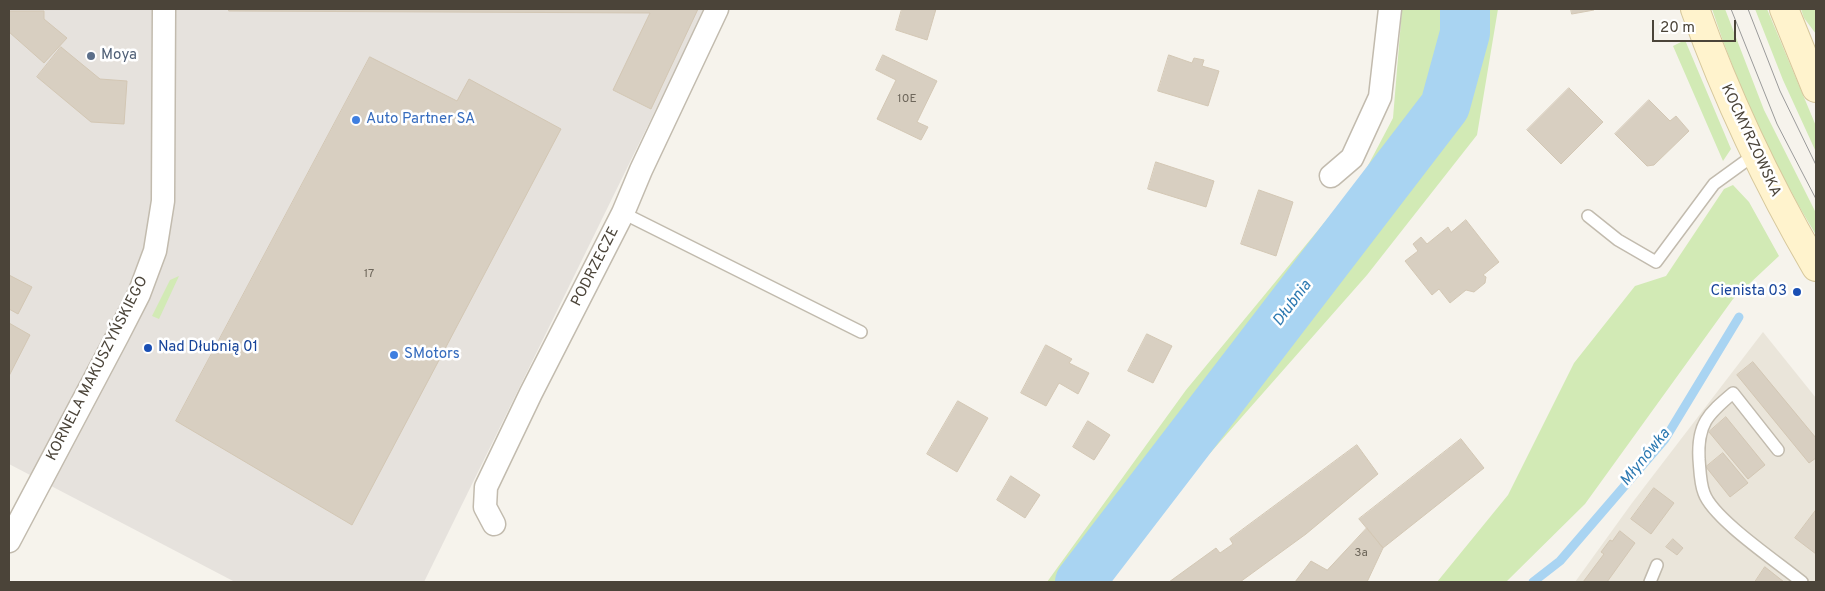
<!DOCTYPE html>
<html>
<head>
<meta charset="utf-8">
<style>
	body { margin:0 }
	#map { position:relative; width:1825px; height:591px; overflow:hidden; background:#f6f3ec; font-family:Overpass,sans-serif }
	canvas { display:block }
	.frame { position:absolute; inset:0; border:10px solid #4b4439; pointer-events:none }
	.scale { position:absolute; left:1652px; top:20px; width:84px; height:22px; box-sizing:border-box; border:2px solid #4b4439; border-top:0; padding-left:6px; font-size:15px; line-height:18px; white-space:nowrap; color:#4b4439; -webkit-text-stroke:4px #fff; paint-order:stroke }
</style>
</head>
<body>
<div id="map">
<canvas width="1825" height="591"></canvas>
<div class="frame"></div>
<div class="scale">20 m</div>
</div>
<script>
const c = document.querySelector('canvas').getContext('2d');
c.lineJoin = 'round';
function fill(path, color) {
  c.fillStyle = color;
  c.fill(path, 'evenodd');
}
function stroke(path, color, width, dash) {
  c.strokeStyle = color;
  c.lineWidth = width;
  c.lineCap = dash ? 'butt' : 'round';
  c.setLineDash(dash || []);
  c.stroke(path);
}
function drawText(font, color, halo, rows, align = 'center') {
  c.font = font + ' Overpass,sans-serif';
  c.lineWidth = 5;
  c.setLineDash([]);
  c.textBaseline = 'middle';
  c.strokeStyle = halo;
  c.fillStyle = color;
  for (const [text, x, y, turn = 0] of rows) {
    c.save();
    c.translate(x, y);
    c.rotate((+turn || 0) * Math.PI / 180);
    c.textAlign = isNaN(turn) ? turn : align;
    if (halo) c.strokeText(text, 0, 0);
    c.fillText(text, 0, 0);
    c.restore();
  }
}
fill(new Path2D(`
	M1763,332L1816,398V582H1575L1632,503Z`), '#eae5da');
fill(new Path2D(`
	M9,9H705L424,582H235L9,464Z`), '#e6e2dd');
fill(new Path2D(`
	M1402,9H1498L1477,135L1367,275L1145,527L1109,582H1047L1186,390L1362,177L1393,118Z
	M1712,9H1725L1764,110L1816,213V235C1773,164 1738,88 1712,9Z
	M1755,9H1767L1816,126V152L1783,80Z
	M1801,9H1816V34L1804,18Z
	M1685,40L1731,149L1723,161L1673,46Z
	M1733,185L1749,202L1779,256L1733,299L1585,504L1506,582H1437L1508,495L1574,363L1635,286L1666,276L1724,189Z
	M179,276L159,319L152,316L170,280Z`), '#d2eab5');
stroke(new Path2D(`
	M1533,582L1560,561L1665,439L1739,317`), '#a9d4f2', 9);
stroke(new Path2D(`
	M1080,582L1445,106L1465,33V9`), '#a9d4f2', 50);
const building = new Path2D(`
	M229,9H698L651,109L613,90L650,13L229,11Z
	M902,9H936L927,40L896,30Z
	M1571,9H1594V10L1572,14Z
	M9,11H44V19L67,38L44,63L9,32Z
	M61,47L100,79L127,81L124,124L91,122L37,77Z
	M883,55L937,81L917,122L928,127L921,140L877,119L896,80L876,70Z
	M1169,55L1192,63L1194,58L1204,60L1202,66L1219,71L1208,106L1158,91Z
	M370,57L457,101L469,79L561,129L352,525L176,421Z
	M1569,88L1603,122L1561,164L1527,130Z
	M1649,100L1670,121L1676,116L1689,131L1654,165L1647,166L1615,134Z
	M1156,162L1214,181L1206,207L1148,189Z
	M1259,190L1293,202L1276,256L1241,244Z
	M1466,220L1499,262L1483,275L1486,277L1485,283L1474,292L1466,290L1450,303L1439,289L1432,295L1405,261L1418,251L1413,244L1421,237L1427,244L1448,227L1451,232Z
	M9,275L32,287L18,314L9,309Z
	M9,323L30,335L9,376Z
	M1147,334L1172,346L1153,383L1128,371Z
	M1046,345L1072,359L1069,363L1089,373L1078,394L1059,383L1046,406L1021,393Z
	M1753,362L1816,438V458L1809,463L1737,375Z
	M958,401L988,418L957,472L927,454Z
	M1726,417L1765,465L1748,479L1709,432Z
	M1088,421L1110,435L1094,460L1073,447Z
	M1461,439L1484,468L1383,548L1359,519Z
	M1357,445L1378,474L1306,534L1240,582H1169L1216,548L1220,553L1233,544L1230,539Z
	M1723,453L1748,483L1730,497L1706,467Z
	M1011,476L1040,495L1025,518L997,500Z
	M1654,488L1674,503L1651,534L1631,519Z
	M1816,510V554L1795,538Z
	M1367,528L1383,548L1367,582H1295L1311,561L1327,570Z
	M1620,531L1635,543L1607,582H1583L1604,554L1601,552L1610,540L1612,541Z
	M1673,539L1683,548L1677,555L1666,547Z
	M1765,567L1784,582H1755Z`);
fill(building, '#d8cfc1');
stroke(building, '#d3c7b4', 1);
const lane = new Path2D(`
	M623,213L861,332
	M1588,216L1618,240L1656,262L1714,184L1754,155
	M1778,450L1733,393C1708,414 1697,424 1699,459C1700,470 1700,483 1704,493C1713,519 1779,563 1802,582
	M1650,582L1657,565`);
const street = new Path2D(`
	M1331,176L1352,158L1380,97L1390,9
	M494,524L485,507L486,487L531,393L623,213L641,170L717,9
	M9,541L118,335L139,294L155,251L163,201L164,9`);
const secondary = new Path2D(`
	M1695,9C1728,101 1767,183 1816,267
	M1784,9L1816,88`);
stroke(lane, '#c2bbae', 14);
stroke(street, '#c2bbae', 25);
stroke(secondary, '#d6c79b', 30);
stroke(lane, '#fff', 11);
stroke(street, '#fff', 22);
stroke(secondary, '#fff3cd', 28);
stroke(new Path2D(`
	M1731,9L1777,124L1816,199
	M1748,9L1780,91L1816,165`), '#9a9a9a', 1);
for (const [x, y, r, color] of [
	[91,56,5,"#5c6f8a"],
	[356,120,5,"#3f7fe0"],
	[1797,292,5,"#1a4fb4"],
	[148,348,5,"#1a4fb4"],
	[394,355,5,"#3f7fe0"]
]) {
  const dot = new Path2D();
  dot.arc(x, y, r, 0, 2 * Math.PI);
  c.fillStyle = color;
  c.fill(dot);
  stroke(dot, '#fff', 2);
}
drawText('12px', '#6e675b', null, [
	["10E",907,100],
	["17",369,275],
	["3a",1361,554]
]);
drawText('15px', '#4e5e75', '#fff', [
	["Moya",101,56]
], 'left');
drawText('15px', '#366cbe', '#fff', [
	["Auto Partner SA",366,120],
	["SMotors",404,355]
], 'left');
drawText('15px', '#4b4439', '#fff', [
	["KOCMYRZOWSKA",1750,141,65],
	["PODRZECZE",596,267,-63],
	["KORNELA MAKUSZYŃSKIEGO",98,369,-63]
]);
drawText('15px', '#164399', '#fff', [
	["Cienista 03",1787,292],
	["Nad Dłubnią 01",158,348,"left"]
], 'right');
drawText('italic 16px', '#2e7ab2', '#fff', [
	["Dłubnia",1293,304,-53],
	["Młynówka",1646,458,-51]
]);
</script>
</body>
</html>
